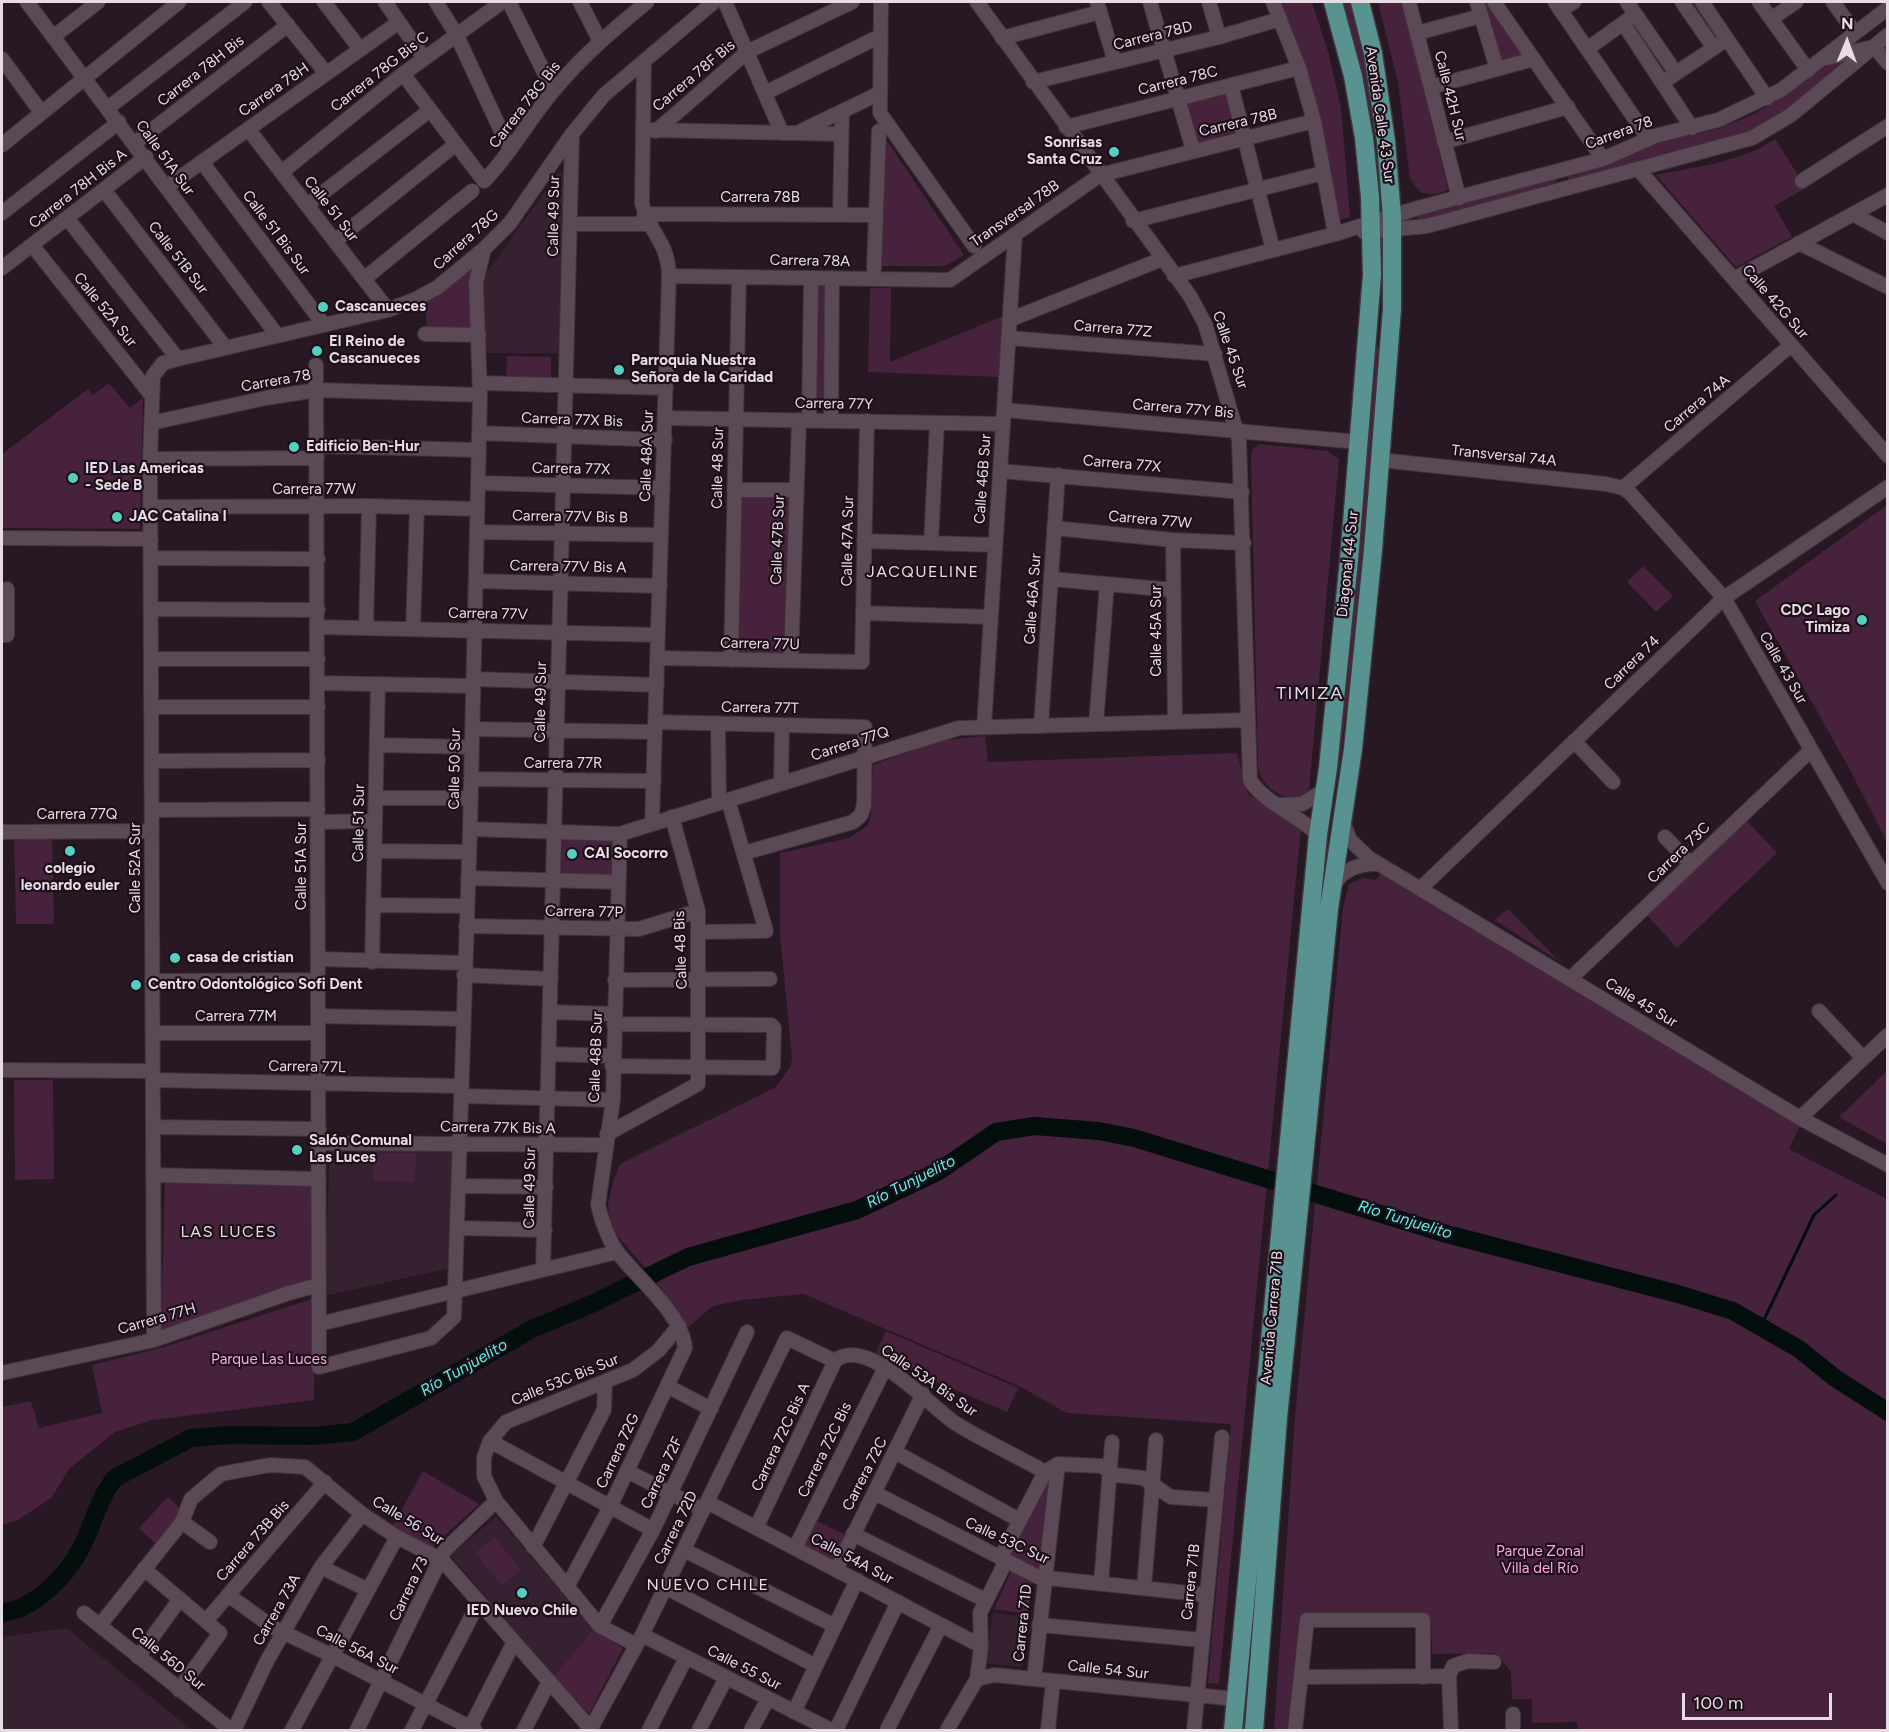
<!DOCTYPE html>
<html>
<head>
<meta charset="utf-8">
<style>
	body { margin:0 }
	#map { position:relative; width:1889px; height:1732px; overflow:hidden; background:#271823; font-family:Figtree,sans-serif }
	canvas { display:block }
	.frame { position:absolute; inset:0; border:3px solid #e7dce3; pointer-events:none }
	.north { position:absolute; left:1817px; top:12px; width:60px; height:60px; -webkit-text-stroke:4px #1d0f19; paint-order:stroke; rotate:1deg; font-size:16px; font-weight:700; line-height:24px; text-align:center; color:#e7dce3 }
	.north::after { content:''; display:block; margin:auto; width:21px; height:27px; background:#e7dce3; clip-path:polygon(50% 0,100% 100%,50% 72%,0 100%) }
	.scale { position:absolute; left:1682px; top:1693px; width:150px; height:27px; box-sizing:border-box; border:3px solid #e7dce3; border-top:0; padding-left:8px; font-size:18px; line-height:21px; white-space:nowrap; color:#e7dce3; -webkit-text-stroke:4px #1d0f19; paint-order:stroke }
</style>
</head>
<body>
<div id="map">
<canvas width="1889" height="1732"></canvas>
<div class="frame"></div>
<div class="north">N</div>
<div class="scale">100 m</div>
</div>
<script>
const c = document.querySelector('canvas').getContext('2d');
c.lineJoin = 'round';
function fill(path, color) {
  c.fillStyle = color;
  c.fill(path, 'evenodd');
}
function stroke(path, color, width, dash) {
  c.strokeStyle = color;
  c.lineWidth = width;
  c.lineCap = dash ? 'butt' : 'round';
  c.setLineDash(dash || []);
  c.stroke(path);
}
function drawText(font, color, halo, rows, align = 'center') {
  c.font = font + ' Figtree,sans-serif';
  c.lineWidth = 4.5;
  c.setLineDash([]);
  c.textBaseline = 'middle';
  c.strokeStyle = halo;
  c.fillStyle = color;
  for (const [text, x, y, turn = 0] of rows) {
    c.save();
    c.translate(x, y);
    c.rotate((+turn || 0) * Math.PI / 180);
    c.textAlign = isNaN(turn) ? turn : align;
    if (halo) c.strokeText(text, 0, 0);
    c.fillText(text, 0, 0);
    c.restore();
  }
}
fill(new Path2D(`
	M558,173H566L563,353H485L484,276Z
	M330,1149L454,1150L451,1268L324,1296Z
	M497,1516L593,1630L554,1676L450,1555Z
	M993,1613L1028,1617L1021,1667L986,1663Z
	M66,1628L192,1730H2V1637Z`), '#35212f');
fill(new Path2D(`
	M1280,2H1312L1329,55L1341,108L1350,217L1337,220L1320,114Z
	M1342,2H1350L1356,18L1378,129H1374Z
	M1378,2H1402L1448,190L1436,194L1421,193L1410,179L1398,82Z
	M1481,2H1489L1525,57L1498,65Z
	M1852,57L1764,127L1733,140L1569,182L1566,173L1621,159L1663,141L1717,129L1752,115L1785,96L1832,61Z
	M1229,91L1240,135L1197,146L1186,101Z
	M883,135L964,255L945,266H880Z
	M1775,139L1806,188L1774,206L1792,237L1736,267L1656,175C1694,167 1743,162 1775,139Z
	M1555,177L1557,184L1419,221L1417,214Z
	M474,264L473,328L427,329L425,301Z
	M814,283L829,284L828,409H813Z
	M870,288H891L890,362L1001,317V377L868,372Z
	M1375,346L1379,347C1375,488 1356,629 1339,770L1336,769Z
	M507,356L551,357V379H506Z
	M109,383L130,408L143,398L140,529L2,528V454L88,389L93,395Z
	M1259,444L1327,451L1339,459L1309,790L1299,799C1279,798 1261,786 1258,766L1251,457L1252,450Z
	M739,495L792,497L788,656L735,655Z
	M1887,505V842L1849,768L1755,601Z
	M1643,566L1673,596L1656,612L1627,582Z
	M985,736L988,762L1237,753L1248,794L1301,827L1219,1684L1208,1683L1231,1424L1067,1413L1021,1387L804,1294L742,1300L713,1306L688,1327L648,1271L610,1227L608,1204L614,1179L620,1164L776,1087L790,1067L792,1059L780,934V853L849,838L868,825L871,814L873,765L944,740Z
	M1747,821L1777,853L1677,948L1647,915Z
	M52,834L54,924H16L14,835Z
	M562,838L612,839L611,876L561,874Z
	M1382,871L1801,1124L1789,1149L1887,1199V1730H1578L1577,1722L1532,1723V1699H1512L1511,1671L1495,1653L1432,1654L1431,1620H1301L1288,1730H1274L1295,1417L1343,908L1349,884L1362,878L1376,880Z
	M1508,909L1559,961L1494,920Z
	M1887,1071V1144L1839,1117Z
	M14,1080H53L54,1179L15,1180Z
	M374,1153H416L415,1182L373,1181Z
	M165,1182L316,1185L313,1279L161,1331Z
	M315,1298L314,1400L152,1420L115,1432L70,1468L51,1498L18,1520L2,1525V1407L31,1401L39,1428L102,1413L92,1365L164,1347Z
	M886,1331L1018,1388L1007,1412L875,1355Z
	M423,1471L479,1504L431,1548L392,1527Z
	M1046,1479L1051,1480L1039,1572L1004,1554Z
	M168,1497L185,1513L156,1544L139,1528Z
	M817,1521L848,1536L834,1565L803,1550Z
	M494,1537L521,1570L502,1585L475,1553Z
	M1012,1570L1032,1581L1028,1614L994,1609Z
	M593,1630L623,1648L589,1714L554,1676Z`), '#47223d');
stroke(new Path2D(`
	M1761,1326L1814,1215L1836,1195`), '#030e0d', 3);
stroke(new Path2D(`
	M2,1613C34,1609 66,1577 81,1548C93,1525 98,1499 115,1478L191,1438L228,1435L314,1436L353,1432L532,1329L594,1303L688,1257L857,1210L939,1171L996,1132L1034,1126L1099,1131L1134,1138L1443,1233L1678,1294L1733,1311L1799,1349L1835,1378L1888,1412`), '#030e0d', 18);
const minor = new Path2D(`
	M27,2L277,335
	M269,2L326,73
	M324,2L360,49
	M385,2L424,58
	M436,2L456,34L510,150
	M509,2L553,90
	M580,2L600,41
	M725,2L782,133
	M881,2L880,113L974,246
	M977,2L1190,296L1205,324L1239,440L1250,780C1265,804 1298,814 1318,835
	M1097,2L1115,62
	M1150,2L1193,150
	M1209,2L1219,37
	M1273,2L1299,68L1314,121L1335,234
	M1409,2L1459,198
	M1477,2L1497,69
	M1494,2L1603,159
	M1555,2L1648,138
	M1627,2L1676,73
	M1682,2L1714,48
	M1702,2L1767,98
	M1759,2L1808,70
	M1833,2L1855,33
	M1560,10L1574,2
	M1771,19L1796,2
	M1623,23L1692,128
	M1417,33L1481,16
	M53,37L98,2
	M1002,38L1100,12
	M1874,47L1888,63
	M1587,49L1629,19
	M1827,58L1869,48
	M2,59L41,112
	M644,61L642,203C649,234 668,240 669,276L652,824
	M403,74L484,181C511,154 529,119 554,90C581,57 614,29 647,2
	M1669,78L1727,39
	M1033,82L1219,37L1280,19
	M1231,85L1273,250
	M1431,87L1534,59
	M765,93L880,36
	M108,108L245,2
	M1066,127L1299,68
	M248,129L388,310
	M651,130L841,134
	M656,131L747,52L852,2
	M801,131L880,93
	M1444,142L1568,107
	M135,143L288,25
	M2,145L179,2
	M202,162L324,325
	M1638,169L1888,456
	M282,172L403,74L502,2
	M1802,181L1888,126
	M168,186L399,22
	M104,190L225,347
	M307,205L430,110
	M2,213L119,122
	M644,214L876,215
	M1853,214L1888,233
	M840,215L842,111
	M67,218L178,359
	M1133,221L1323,173
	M570,224H649
	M1364,232L1427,226L1752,138L1791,115L1888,35
	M335,241L456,144
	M1799,243L1888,287
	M32,245L152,396
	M2,268L146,157
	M874,269L879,131
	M669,276L950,280L1100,175L1314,121
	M1174,276L1335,234L1418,208L1603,159L1655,136L1718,120L1781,90L1888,8
	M364,279L472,191
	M1734,279L1888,195
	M1009,320L1162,259
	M425,334L479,335
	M1008,338L1215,354
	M316,365L319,1367L431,1338L454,1317L470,829L480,395L476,282L484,249
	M480,383L666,388
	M1004,410L1359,442
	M665,418L1003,424
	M809,420L811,278
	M831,421L832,278
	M151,423L266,398L317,390L480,395
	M479,433L665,440
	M318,446L479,450
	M150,459L317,458
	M1380,460L1606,484L1623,488L1630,493L1724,598L1888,883
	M1000,471L1242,492
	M478,483L663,488
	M1623,488L1791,345
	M734,490H796
	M151,507L369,506L477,509
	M1054,528L1173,540L1244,543
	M477,532L661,535
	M2,538L151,539
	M1173,540L1175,722
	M864,541L995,545
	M931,543L937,423
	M151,558L318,559
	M1051,579L1173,590
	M476,581L660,586
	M151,609L318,610
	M863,613L990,617
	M318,627L658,635
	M366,628L369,506
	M413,629L417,508
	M2,635H7V589
	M658,658L862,662L867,421
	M151,659H318
	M731,660L739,277
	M791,661L799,420
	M474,679L657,685
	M318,683L473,686
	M151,707H318
	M655,722L865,727L864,805L861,815L853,822L744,853
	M718,723L719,803
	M1096,724L1107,584
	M1041,726L1058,475
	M984,727L1015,234
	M472,729L655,732
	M1574,741L1613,782
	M377,745L472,747
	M152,761L318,760
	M471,779L654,781
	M781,783L782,725
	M376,798H471
	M1280,805L1302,804L1326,789
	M152,810L318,809
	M318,822L375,821
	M1343,822L1350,840L1369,858L1800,1118L1888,1165
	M470,829L620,834L959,728L1247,720
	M2,832L152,831
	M1665,837L1691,864
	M374,851L469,852
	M468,878L618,882
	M1333,888C1340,869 1361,863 1379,864
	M1421,888L1724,598L1888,487
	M373,905L467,906
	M466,926L639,929L698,911
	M700,932L766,931L728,800
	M318,959L465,963
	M372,962L378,684
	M464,975L551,979
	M1570,979L1811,750
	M615,980L770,979
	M152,981L318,980
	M1819,1011L1863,1058
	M550,1012L614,1014
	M318,1016L462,1019
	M153,1033H318
	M549,1054L613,1056
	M612,1066L772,1068L773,1066L774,1028L771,1025L614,1024
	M2,1070L153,1071
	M153,1080L461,1086
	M461,1096L613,1100
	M1800,1118L1888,1035
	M153,1127L319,1129
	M607,1134L698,1084V911L672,817
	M319,1143L606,1145
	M153,1175L319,1179
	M459,1186L546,1187
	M457,1228L545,1230
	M543,1270L572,135
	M319,1324L617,1252
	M154,1340L150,459L153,376L163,363L178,359L388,310L416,299L438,287L484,249L510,223L572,134L604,95L714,2
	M2,1373L154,1340L289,1293L319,1285
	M667,1386L711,1409
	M490,1441L653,1530
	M895,1452L1019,1520
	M627,1471L703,1510
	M875,1493L1038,1577L1207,1595
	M707,1502L981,1646
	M182,1522L210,1542
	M756,1528L835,1361
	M853,1534L985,1600
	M533,1547L604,1410L605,1382
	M795,1548L885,1368
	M684,1550L835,1626
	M321,1567L368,1590
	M144,1569L220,1633L179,1690
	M836,1570L923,1394
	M1101,1584L1112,1442
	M567,1587L610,1507L685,1348C683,1315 638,1279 618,1253C608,1240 602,1221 598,1205L613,1100L620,834
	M665,1587L816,1666
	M1144,1588L1156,1440
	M228,1595L274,1628L333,1656L475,1730
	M84,1613L231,1730
	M206,1621L325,1482
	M100,1625L182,1522L191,1499L221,1474L270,1465L305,1467L362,1514L397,1537L442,1560L591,1729
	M1039,1625L1202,1640
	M600,1626L653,1530L747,1332
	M642,1635L831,1730
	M636,1645L600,1626L496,1501L484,1476V1457L490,1441L506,1422L633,1370L658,1351L679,1326
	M138,1657L180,1599
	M1301,1677L1449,1676
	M977,1679L994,1675L1236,1699
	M1034,1679L1058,1464
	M794,1712L857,1580
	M1513,1714V1730
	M234,1730L267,1661L321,1567L362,1514
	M292,1730L397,1537
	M357,1730L445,1550L496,1501
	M412,1730L479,1602
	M469,1730L514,1642
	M524,1730L549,1682
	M590,1730L642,1635L787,1338L835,1361C866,1334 931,1407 955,1423C984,1441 1015,1455 1045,1472L1058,1464L1101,1466L1116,1475L1143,1478L1171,1497L1216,1500
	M649,1730L686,1658
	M699,1730L726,1678
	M751,1730L768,1699
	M836,1730L898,1602
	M887,1730L941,1625
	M947,1730L977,1679L981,1646L980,1613L1003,1567V1553L1045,1472
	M1048,1730L1053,1681
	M1194,1730L1222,1437
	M1295,1730L1307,1620H1423V1677
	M1451,1730L1449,1676L1453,1666L1468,1661L1494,1662`);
const major = new Path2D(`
	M1233,1730L1318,835L1328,768L1349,560L1372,275L1370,197L1364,138L1353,76L1333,2
	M1254,1730L1278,1418L1329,909L1353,749L1373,550L1392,309V217L1386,141L1373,53L1360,2`);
stroke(minor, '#3f343b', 16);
stroke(major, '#3f343b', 21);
stroke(minor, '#5b4955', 14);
stroke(major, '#589391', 18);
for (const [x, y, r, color] of [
	[1114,152,6,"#56cec2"],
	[323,307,6,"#56cec2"],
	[317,351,6,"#56cec2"],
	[619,370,6,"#56cec2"],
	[294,447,6,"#56cec2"],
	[73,478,6,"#56cec2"],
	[117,517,6,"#56cec2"],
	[1862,620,6,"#56cec2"],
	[70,851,6,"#56cec2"],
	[572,854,6,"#56cec2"],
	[175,958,6,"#56cec2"],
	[136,985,6,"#56cec2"],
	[297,1150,6,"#56cec2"],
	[522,1593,6,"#56cec2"]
]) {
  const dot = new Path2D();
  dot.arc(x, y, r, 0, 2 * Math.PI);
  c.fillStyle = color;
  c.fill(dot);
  stroke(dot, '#1d0f19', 2);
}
drawText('15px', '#e7dce3', '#1d0f19', [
	["Carrera 78D",1153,36,-14],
	["Carrera 78H Bis",201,71,-38],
	["Carrera 78G Bis C",380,72,-38],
	["Carrera 78F Bis",694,76,-40],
	["Carrera 78C",1178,81,-14],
	["Carrera 78H",274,90,-35],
	["Calle 42H Sur",1450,96,76],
	["Carrera 78G Bis",525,105,-52],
	["Avenida Calle 43 Sur",1380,115,82],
	["Carrera 78B",1238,123,-13],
	["Carrera 78",1619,133,-20],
	["Calle 51A Sur",165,158,54],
	["Carrera 78H Bis A",78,189,-38],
	["Carrera 78B",760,198],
	["Calle 51 Sur",331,209,52],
	["Transversal 78B",1015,214,-35],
	["Calle 49 Sur",554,216,-89],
	["Calle 51 Bis Sur",276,233,53],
	["Carrera 78G",466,240,-42],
	["Calle 51B Sur",178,258,52],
	["Carrera 78A",810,261,1],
	["Calle 42G Sur",1775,302,49],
	["Calle 52A Sur",105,310,51],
	["Carrera 77Z",1113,329,5],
	["Calle 45 Sur",1230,350,71],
	["Carrera 78",276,381,-10],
	["Carrera 77Y",834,404,1],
	["Carrera 74A",1697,404,-40],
	["Carrera 77Y Bis",1183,409,5],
	["Carrera 77X Bis",572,420,2],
	["Calle 48A Sur",647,456,-88],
	["Transversal 74A",1504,456,6],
	["Carrera 77X",1122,464,5],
	["Calle 48 Sur",718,468,-89],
	["Carrera 77X",571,469,1],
	["Calle 46B Sur",983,479,-86],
	["Carrera 77W",314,490],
	["Carrera 77V Bis B",570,517,1],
	["Carrera 77W",1150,520,5],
	["Calle 47B Sur",778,540,-88],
	["Calle 47A Sur",848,541,-89],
	["Diagonal 44 Sur",1348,564,-84],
	["Carrera 77V Bis A",568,567,1],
	["Calle 46A Sur",1033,599,-86],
	["Carrera 77V",488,614,1],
	["Calle 45A Sur",1157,631,-90],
	["Carrera 77U",760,644,1],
	["Carrera 74",1632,663,-44],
	["Calle 43 Sur",1783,668,60],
	["Calle 49 Sur",541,702,-89],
	["Carrera 77T",760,708,1],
	["Carrera 77Q",850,744,-18],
	["Carrera 77R",563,764],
	["Calle 50 Sur",455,769,-89],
	["Carrera 77Q",77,815],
	["Calle 51 Sur",359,823,-89],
	["Carrera 73C",1679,853,-44],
	["Calle 51A Sur",302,866,-90],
	["Calle 52A Sur",136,868,-90],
	["Carrera 77P",584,912,1],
	["Calle 48 Bis",681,950,-92],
	["Calle 45 Sur",1641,1003,31],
	["Carrera 77M",236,1017],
	["Calle 48B Sur",596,1057,-88],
	["Carrera 77L",307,1067,1],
	["Carrera 77K Bis A",498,1128,1],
	["Calle 49 Sur",530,1188,-89],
	["Avenida Carrera 71B",1272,1318,-85],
	["Carrera 77H",157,1319,-16],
	["Calle 53C Bis Sur",565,1380,-22],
	["Calle 53A Bis Sur",929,1381,35],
	["Carrera 72C Bis A",781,1437,-65],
	["Carrera 72C Bis",825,1450,-64],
	["Carrera 72G",618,1451,-65],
	["Carrera 72F",662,1473,-65],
	["Carrera 72C",865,1474,-63],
	["Calle 56 Sur",408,1521,31],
	["Carrera 72D",676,1528,-64],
	["Carrera 73B Bis",253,1541,-49],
	["Calle 53C Sur",1007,1541,25],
	["Calle 54A Sur",852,1559,28],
	["Carrera 71B",1191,1582,-84],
	["Carrera 73",409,1589,-64],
	["Carrera 73A",277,1610,-60],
	["Carrera 71D",1023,1623,-84],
	["Calle 56A Sur",357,1650,27],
	["Calle 56D Sur",168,1659,39],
	["Calle 55 Sur",744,1668,27],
	["Calle 54 Sur",1108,1670,6]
]);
drawText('bold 15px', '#e7dce3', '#1d0f19', [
	["Sonrisas",1102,143,"right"],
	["Santa Cruz",1102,160,"right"],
	["Cascanueces",335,307],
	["El Reino de",329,342],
	["Cascanueces",329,359],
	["Parroquia Nuestra",631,361],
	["Señora de la Caridad",631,378],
	["Edificio Ben-Hur",306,447],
	["IED Las Americas",85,469],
	["- Sede B",85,486],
	["JAC Catalina I",129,517],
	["CDC Lago",1850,611,"right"],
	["Timiza",1850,628,"right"],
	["CAI Socorro",584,854],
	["colegio",70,869,"center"],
	["leonardo euler",70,886,"center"],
	["casa de cristian",187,958],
	["Centro Odontológico Sofi Dent",148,985],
	["Salón Comunal",309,1141],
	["Las Luces",309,1158],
	["IED Nuevo Chile",522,1611,"center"]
], 'left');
drawText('15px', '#fda5e3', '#1d0f19', [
	["Parque Las Luces",269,1360],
	["Parque Zonal",1540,1552],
	["Villa del Río",1540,1569]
]);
c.letterSpacing = '1.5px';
drawText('16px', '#e7dce3', '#1d0f19', [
	["JACQUELINE",923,572],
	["LAS LUCES",229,1232],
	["NUEVO CHILE",708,1585]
]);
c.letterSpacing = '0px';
drawText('italic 16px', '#5bf3e6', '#1d0f19', [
	["Río Tunjuelito",911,1182,-27],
	["Río Tunjuelito",1405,1220,17],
	["Río Tunjuelito",464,1368,-30]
]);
c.letterSpacing = '1.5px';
drawText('18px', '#e7dce3', '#1d0f19', [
	["TIMIZA",1310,694]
]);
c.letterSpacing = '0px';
</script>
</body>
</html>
